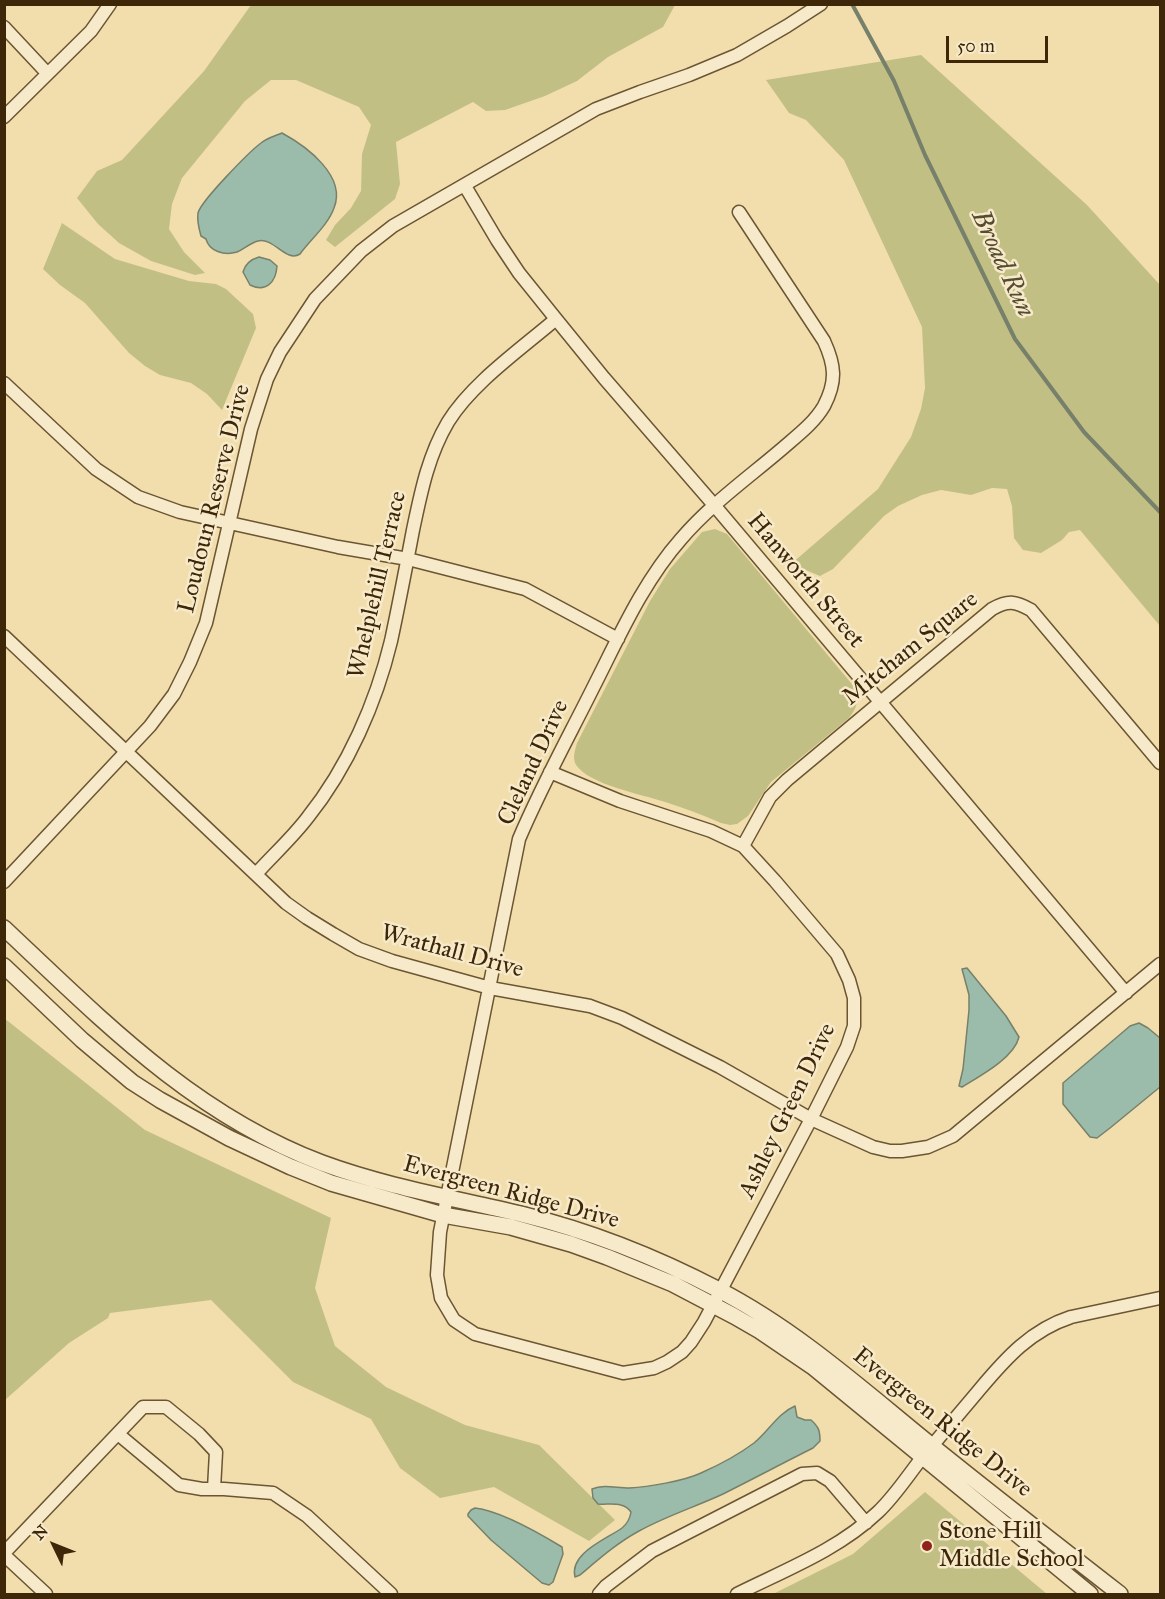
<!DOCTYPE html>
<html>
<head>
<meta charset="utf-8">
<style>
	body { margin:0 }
	#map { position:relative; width:1165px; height:1599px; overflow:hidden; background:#f2dead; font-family:"IM FELL Great Primer",serif }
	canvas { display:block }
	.frame { position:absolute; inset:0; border:6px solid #3e2709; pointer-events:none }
	.north { position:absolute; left:24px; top:1515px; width:60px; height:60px; -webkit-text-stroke:4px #f7eaca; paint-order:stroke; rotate:313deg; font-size:16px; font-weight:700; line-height:24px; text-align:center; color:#3e2709 }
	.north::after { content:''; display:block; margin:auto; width:21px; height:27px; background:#3e2709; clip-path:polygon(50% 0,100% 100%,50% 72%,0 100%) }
	.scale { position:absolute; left:946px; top:36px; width:102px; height:27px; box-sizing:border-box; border:3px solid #3e2709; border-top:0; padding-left:8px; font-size:18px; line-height:21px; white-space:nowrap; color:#3e2709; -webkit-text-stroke:4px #f7eaca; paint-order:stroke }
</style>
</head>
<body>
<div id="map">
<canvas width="1165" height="1599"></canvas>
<div class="frame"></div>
<div class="north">N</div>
<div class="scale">50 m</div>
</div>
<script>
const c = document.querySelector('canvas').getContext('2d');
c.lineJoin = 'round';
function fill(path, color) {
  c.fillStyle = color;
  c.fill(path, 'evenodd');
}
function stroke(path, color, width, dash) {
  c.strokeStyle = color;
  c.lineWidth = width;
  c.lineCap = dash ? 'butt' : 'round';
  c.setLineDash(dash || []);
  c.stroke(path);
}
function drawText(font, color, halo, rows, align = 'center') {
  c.font = font + ' "IM FELL Great Primer",serif';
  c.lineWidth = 5;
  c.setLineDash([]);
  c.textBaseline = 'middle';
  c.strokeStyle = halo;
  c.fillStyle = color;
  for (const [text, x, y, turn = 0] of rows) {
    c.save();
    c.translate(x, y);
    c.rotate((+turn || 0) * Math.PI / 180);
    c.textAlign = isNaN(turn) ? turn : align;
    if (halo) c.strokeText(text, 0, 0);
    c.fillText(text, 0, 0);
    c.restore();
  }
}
fill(new Path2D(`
	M251,5V4L675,5L663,27L608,57L577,81L545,96L505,110L486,111L473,102L396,142L400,184L395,199L335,247L326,240L335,225L351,208L361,191L362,154L371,125L359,107L296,80H271L245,101L182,178L172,204L169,229L184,252L205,273L195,275L151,261L119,243L98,224L77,198L97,171L122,160L204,71Z
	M921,55L1087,205L1160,285V626L1080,530L1069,532L1062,540L1041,553L1023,550L1014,538L1012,506L1007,489L992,488L971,495L941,490L922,495L898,506L884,516L833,569L820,576L791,564L878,489L911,437L921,409L925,388L922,327L844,160L806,120L789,113L766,80Z
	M62,223L115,259L189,281L216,284L226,289L253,314L256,328L222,410L207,394L191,383L160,375L145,366L129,353L85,303L60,285L43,269Z
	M715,529L727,534L856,689C859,702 857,707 849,718L771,782L748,816L737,824L730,825L721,823C703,815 684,808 665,802C641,794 590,785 576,765C572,758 575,750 577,743L650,601L670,569L702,532Z
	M4,1018L145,1130L331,1218L315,1288L335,1346L386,1387L465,1425L539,1445L615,1520L589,1541L494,1487L440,1498L400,1468L371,1419L293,1382L211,1300L110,1313L108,1318L69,1343L5,1400Z
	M925,1492L1047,1594H773L853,1554Z`), '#c2bf85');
const water = new Path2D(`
	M282,133C306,146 347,176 334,208C328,225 311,239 300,254C286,263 274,237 258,241C250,243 244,249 237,252C224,256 209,251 206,239L201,236C199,229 197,220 198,213C201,201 249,152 261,143C267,138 275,136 282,133Z
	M259,257L270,260L277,266C276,282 266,293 250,285L243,272C245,264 252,259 259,257Z
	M967,968L1006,1016L1019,1037C1014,1058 980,1076 962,1087L959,1086L963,1069L969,1010V995L962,969Z
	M1139,1023L1148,1028L1160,1038V1087L1110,1128L1097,1138L1090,1137L1063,1104V1083L1130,1026Z
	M795,1406L797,1417L805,1420H811C819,1427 820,1431 820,1441L813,1448C783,1463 753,1479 723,1494C695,1507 666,1516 639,1531C617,1543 599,1559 580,1575L575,1577C569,1553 607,1539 622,1528C627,1524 630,1518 631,1512C624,1501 610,1505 598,1504L593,1498L592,1489C604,1484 616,1488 629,1488C648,1487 684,1481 701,1473C719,1465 738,1455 754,1443C768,1432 778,1413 795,1406Z
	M475,1508C501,1511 539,1533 562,1547L563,1554L553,1582L549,1585L542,1583L491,1540L468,1516V1514L471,1510Z`);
fill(water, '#9bbcaa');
stroke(water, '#76806a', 1.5);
stroke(new Path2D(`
	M852,4L894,81L925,155L1015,339L1084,432L1160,512`), '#76806a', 4);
const minor = new Path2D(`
	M4,27L47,73
	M4,117L91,31L110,4
	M465,186L497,240L519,273L556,319L604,378L714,505L1126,993
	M4,383L96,469L138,497L180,512L338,547L408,559L525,589L618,639
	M4,636L286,903L307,918L333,934L359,949L392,961L490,988L590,1006L622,1018L720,1067L811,1119L873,1147L890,1151H902L928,1147L953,1136L1160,964
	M550,772L620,801L711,831L743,846L775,881L837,954L849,980L854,998V1026L847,1047L811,1119L704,1322L691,1342L682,1352L667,1362L654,1368L623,1373L475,1334L454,1320L441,1298L437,1275L440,1232L519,839C541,787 568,738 593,688C619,637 643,582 681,539C711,504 748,478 783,448C798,435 814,423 824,406C837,381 835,365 824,341L739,212
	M743,846L770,797L787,780L992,609C1008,600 1015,601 1031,610L1160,763
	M256,874C273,855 293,837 308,817C348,767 376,703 391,641C399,604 406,567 413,530C421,492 428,456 448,422C472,383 521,349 556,319
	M4,882L150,726L174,694L190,662L206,623L251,429L267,379L280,352L315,299L361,251L393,226L596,109L640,92L689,75L737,55L787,26L821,4
	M118,1434L179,1485L202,1489H224L273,1493L307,1516L391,1594
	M4,1553L143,1407H166L199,1434L216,1452L214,1489
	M4,1555L46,1594
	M599,1594L606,1586L652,1551L802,1474L817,1473L830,1481L866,1523
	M737,1594C785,1570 838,1550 878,1512C894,1497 907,1477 921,1459C940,1436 960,1413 980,1389C1006,1358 1031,1330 1071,1317L1160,1298`);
const tertiary = new Path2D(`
	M4,928C103,1021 193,1114 322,1163C387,1187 454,1198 521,1214C590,1231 656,1257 719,1290C798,1331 864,1391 932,1446C994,1496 1057,1545 1120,1594
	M4,966L82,1040L132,1082L160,1100L229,1138L291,1167L331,1183L443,1215L511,1227L571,1244L607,1257L673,1284L734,1316L760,1331L813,1367L1090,1594`);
stroke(minor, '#6b5532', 15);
stroke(tertiary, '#6b5532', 18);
stroke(minor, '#f7eaca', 12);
stroke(tertiary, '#f7eaca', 15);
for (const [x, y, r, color] of [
	[927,1546,6,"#8f2418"]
]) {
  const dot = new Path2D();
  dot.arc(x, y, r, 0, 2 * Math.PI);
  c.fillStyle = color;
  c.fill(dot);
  stroke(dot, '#f7eaca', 2);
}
drawText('24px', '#3e2709', '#f7eaca', [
	["Loudoun Reserve Drive",215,499,-76],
	["Hanworth Street",805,581,50],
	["Whelplehill Terrace",378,585,-77],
	["Mitcham Square",911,649,-39],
	["Cleland Drive",534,763,-65],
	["Wrathall Drive",452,952,15],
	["Ashley Green Drive",788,1111,-64],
	["Evergreen Ridge Drive",511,1193,15],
	["Evergreen Ridge Drive",942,1423,39]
]);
drawText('24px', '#3e2709', '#f7eaca', [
	["Stone Hill",939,1532],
	["Middle School",939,1560]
], 'left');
drawText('italic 26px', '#554c31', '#f7eaca', [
	["Broad Run",1002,264,65]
]);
</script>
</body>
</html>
